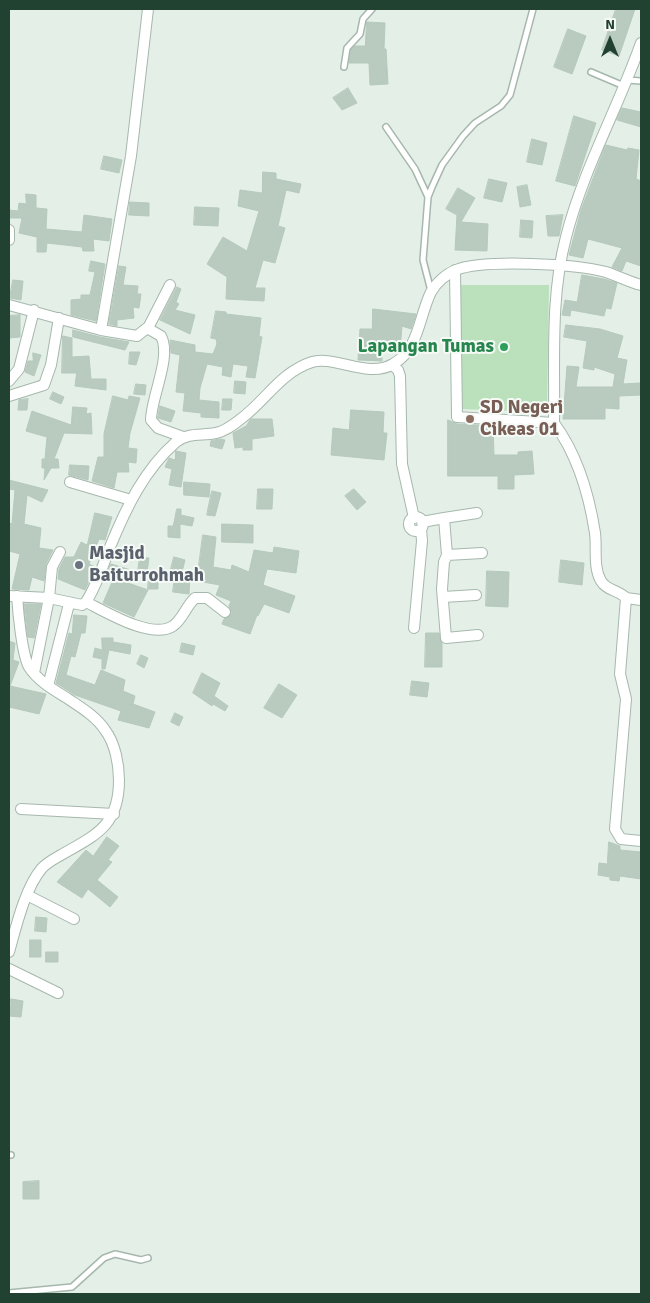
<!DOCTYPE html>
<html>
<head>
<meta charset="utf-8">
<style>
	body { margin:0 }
	#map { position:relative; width:650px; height:1303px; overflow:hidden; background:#e4efe7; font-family:Signika,sans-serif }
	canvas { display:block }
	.frame { position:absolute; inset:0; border:10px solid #214231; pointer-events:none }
	.north { position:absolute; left:585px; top:15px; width:50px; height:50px; -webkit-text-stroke:4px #f5faf6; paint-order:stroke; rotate:0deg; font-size:14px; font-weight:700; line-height:20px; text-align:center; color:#214231 }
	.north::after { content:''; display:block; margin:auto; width:18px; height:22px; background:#214231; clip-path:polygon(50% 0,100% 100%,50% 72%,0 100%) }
</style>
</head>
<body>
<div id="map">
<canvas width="650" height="1303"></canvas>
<div class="frame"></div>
<div class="north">N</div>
</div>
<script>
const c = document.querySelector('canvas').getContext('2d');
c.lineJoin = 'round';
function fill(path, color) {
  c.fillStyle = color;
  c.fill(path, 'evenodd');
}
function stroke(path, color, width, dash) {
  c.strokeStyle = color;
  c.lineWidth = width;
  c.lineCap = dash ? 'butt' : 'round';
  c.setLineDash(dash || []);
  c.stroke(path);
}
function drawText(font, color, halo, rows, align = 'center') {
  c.font = font + ' Signika,sans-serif';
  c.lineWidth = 4;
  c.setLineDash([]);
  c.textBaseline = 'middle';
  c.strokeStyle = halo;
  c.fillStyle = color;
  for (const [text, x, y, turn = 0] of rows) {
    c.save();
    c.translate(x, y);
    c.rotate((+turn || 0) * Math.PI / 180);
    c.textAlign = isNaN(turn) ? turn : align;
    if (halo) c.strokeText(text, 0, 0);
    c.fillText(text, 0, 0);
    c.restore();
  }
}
fill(new Path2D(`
	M459,285H549L547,412L460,409Z`), '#bbe1bc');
const building = new Path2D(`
	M616,9H635L619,56L602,50Z
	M367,22L385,23L384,49H386L388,84L370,85L369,63H349L351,50L355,46H365Z
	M568,29L586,36L572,74L554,67Z
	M348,88L357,103L342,110L333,98Z
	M622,108L641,112V127L617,120Z
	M574,116L596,123L575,186L556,181Z
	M532,139L547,143L542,165L527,162Z
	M606,145L627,150L628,148L639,150L636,179L641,181V266L626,261L622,271L612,267L622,248L588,239L583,258L569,255L581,210Z
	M104,156L122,160L119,173L101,169Z
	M263,172L276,173V179L301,184L299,193L286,190L278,226L285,228L275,263L263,260L255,288H265L264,301L226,299L227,277L207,264L223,237L247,251L259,211L238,206L240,190L262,193Z
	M489,179L507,183L502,202L484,198Z
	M527,185L531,205L520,207L517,187Z
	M458,188L475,198L461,222L488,224L487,251L455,250L457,215L446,209Z
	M26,194L36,195V208L47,209L46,229L82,232L84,215L112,219L109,241L93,239L94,251H83L82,247L47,243L46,252H37V237L19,233L22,218H9V210L18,211L19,203L26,204Z
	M130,202L149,203V216L129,215Z
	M195,207L219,208L218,226L194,225Z
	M563,215L559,236H548L546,216Z
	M521,220L533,221L532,238L520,237Z
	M91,261L105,264L96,321L71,315V300L81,299V295H90L95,272L89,271Z
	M119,266L126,267L123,285L138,286L137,294H141L139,308L133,307L134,318L117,320V326L109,324Z
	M582,275L604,279L617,283L611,309L606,308L604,316L571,310L570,316L562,315L565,300L577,302Z
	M13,280L23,281L21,300L10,298Z
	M177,287L181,289L176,302L179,304L175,310L195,315L190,334L160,320Z
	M373,309L416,314L411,329L402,326L400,349L382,347V361L358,360L360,329H372Z
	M216,311L226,312V314L261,318L259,336L262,337L255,378L246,377L248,366L233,364L231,377L222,375L223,367L207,364L200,388L199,400L219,402V418L201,417V413L183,411L185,393L176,392L180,355L171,353L170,340L195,345V352L213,354L217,344L216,339L211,338Z
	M20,315V337L9,338V316Z
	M566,325L600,329L623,336L617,358L627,360L623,384L640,383L641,395L619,396V409L605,408V419H563L567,366L579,367L576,387H613L615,374L594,367V370L583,368L587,341L564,337Z
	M73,330L100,337L129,342L125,350L73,337Z
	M63,336L72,338V357L89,356L91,379H106V390L75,386L77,370L76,373H62Z
	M130,352H140L136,365L129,364Z
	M33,353L41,355L34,376L25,372L28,361H33Z
	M235,381L246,382L245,394L234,393Z
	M136,384L146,385L145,395L134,394Z
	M53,392L64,397L61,404L50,399Z
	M113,396L128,400L129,396L140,398L130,433L128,448L137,449L136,463L128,462L129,472H117L114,488L92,481L98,457H104V434Z
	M28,399L27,410H18L19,400Z
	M223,399H232L231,410H222Z
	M160,406L175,411L171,422L158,418Z
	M73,407L87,408L86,414L91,413L92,434L64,433L54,459H58L59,468H51L44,480L45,468H42V459H45L47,437L26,431L32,411L71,425Z
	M351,410L384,412L383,433H387L384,460L331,455L333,428L349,430Z
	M251,419H272L274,436L252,439V450H243V447L235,448L233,433L246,426Z
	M448,420L457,424L493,426L494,455H518V452L532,451L534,474L514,475V489H498V476H448Z
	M221,439L225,440L222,449L210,446L211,441Z
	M176,451L186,453L181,487L169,485L172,469L165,467L169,458L175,460Z
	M70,465L89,466L88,480L69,475Z
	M9,480L48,490L42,502L27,495L24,524L41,528L39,548L53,550L46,564L44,581L32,577L29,590L12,589L20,554L9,551V523L12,524L15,490L9,489Z
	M184,482L210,484L209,497L184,495Z
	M258,489H273L272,509H257Z
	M354,489L366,502L357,510L345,496Z
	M212,491L221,493L215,516L207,515Z
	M177,509H181V515L194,518L192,526L180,524V538L168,537V526H173Z
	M95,513L112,517L105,540L99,539L89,564L95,567L85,590L58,579L59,569L65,557H74L81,542L87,545Z
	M222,524L253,525V543L222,542Z
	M203,535L216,537L213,567L231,570L232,565L249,572L254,550L273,553L274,547L299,551L296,573L267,569L263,585L295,596L289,613L264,604L258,616L257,615L250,634L222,624L224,619L232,613L229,606L231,601L216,595L220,585L197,581Z
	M140,557L149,558L147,572L138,571Z
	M174,557L185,560L182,572L171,569Z
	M561,560L584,563L582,585L559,582Z
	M111,564L134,571L128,583L148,590L134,617L103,603L116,573L108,571Z
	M487,571L509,572L508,607L486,606Z
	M149,575H158V589H148Z
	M175,576L190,577L189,594L173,592Z
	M24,604H41L34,638L28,637Z
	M74,615L87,616L85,633H81L75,657L71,656L66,675L95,685L101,670L125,680L123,691L135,696L133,704L155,712L149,728L118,720L121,711L75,695L56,683L69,633L72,634Z
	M426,633H439L442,644V667H425Z
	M102,638H113V642L131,645L130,654L109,650L105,669H102V659L93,657L95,648L102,650Z
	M9,641L15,643L13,660L19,662L10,686L46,694L39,714L9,707Z
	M182,643L195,646L193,655L180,652Z
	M141,655L148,658L144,668L137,664Z
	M202,673L220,683L214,696L228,706L225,711L213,704L212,706L193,693Z
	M412,681L429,683L427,697L410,695Z
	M279,684L297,695L282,718L264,708Z
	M175,713L183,717L179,726L171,722Z
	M107,837L119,846L108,860L112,862L97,880L118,897L110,907L88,889L82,898L57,882L86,850L93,856Z
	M609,842L620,846V850L641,852V879L620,876L619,881L610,880V877L598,875L599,863L607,864Z
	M36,917L47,918L46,932L35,931Z
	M30,940H41V957H30Z
	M46,952H58V962H46Z
	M11,999L23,1001L21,1017L9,1016Z
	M39,1181V1199H23V1182Z`);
fill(building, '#b9cabf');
stroke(building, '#b5c9bc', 1);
const service = new Path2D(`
	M344,67L347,48L360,34L363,19L372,9
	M591,72L624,86
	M627,80L641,81
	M386,127L415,169L428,197
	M431,291L423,260L428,197L432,187L442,165L463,136L475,123L501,106L510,95L533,9
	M9,1155H11
	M9,1293L72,1287L104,1258L115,1254L141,1260L148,1258`);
const minor = new Path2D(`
	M9,230V240
	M455,270L457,417L554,423C577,454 589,494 595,533C597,549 593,567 601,581C607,591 619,590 626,598L620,674L626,699L615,829L621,839L641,841
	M9,305L101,330L131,156L148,9
	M148,328L170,285
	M101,330L137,336L147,328L161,336C172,357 151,397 151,420L158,428L183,437
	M392,365L398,370L400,376L402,464L414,518
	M9,381L19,369L34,310
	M9,396L44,385L51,365L59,318
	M554,423C555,362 550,297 566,237C583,170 618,108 641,43
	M70,482L131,500
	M409 524a7 7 0 1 1 14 0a7 7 0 1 1-14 0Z
	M444,518L477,513
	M422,522L444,518L447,555L444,562L442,589L446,638L478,635
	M447,555L482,553
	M9,596L49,598L82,605L86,602C97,585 103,565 110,547C126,508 144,470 176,442C189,432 201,436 216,433C226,431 234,424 242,418C266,400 281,372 312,362C334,355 368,379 393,364C419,350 419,316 431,292C436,283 446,274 456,270C484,259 576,264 606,272C618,276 629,282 641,285
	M443,597L476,595
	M626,598L641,600
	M86,602C106,612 152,640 173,626C183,619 186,606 195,598H207L225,612
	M414,628L422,541L421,529
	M34,673L49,598L52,567L60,552
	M48,686L69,604
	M21,809L114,814
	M27,895L74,919
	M9,952C16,927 25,888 42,868C48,862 54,859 61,855C96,835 119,826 119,780C119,764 115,743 105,730C96,716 80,707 67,698C54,690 38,681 29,667C22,655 18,611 17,596
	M9,969L58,993`);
stroke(service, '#a6b8ad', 8);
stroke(minor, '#a6b8ad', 12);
stroke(service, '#fff', 5);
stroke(minor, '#fff', 10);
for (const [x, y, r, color] of [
	[504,347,5,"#2e9e5b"],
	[470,419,5,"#8d6e63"],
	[79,565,5,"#6b7280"]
]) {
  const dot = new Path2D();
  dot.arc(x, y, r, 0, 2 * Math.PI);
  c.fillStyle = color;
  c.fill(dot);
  stroke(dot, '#f5faf6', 2);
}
drawText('bold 19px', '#27864d', '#f5faf6', [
	["Lapangan Tumas",494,347]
], 'right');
drawText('bold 19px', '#785e54', '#f5faf6', [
	["SD Negeri",480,408],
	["Cikeas 01",480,430]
], 'left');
drawText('bold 19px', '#5b616d', '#f5faf6', [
	["Masjid",89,554],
	["Baiturrohmah",89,576]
], 'left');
</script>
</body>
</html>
